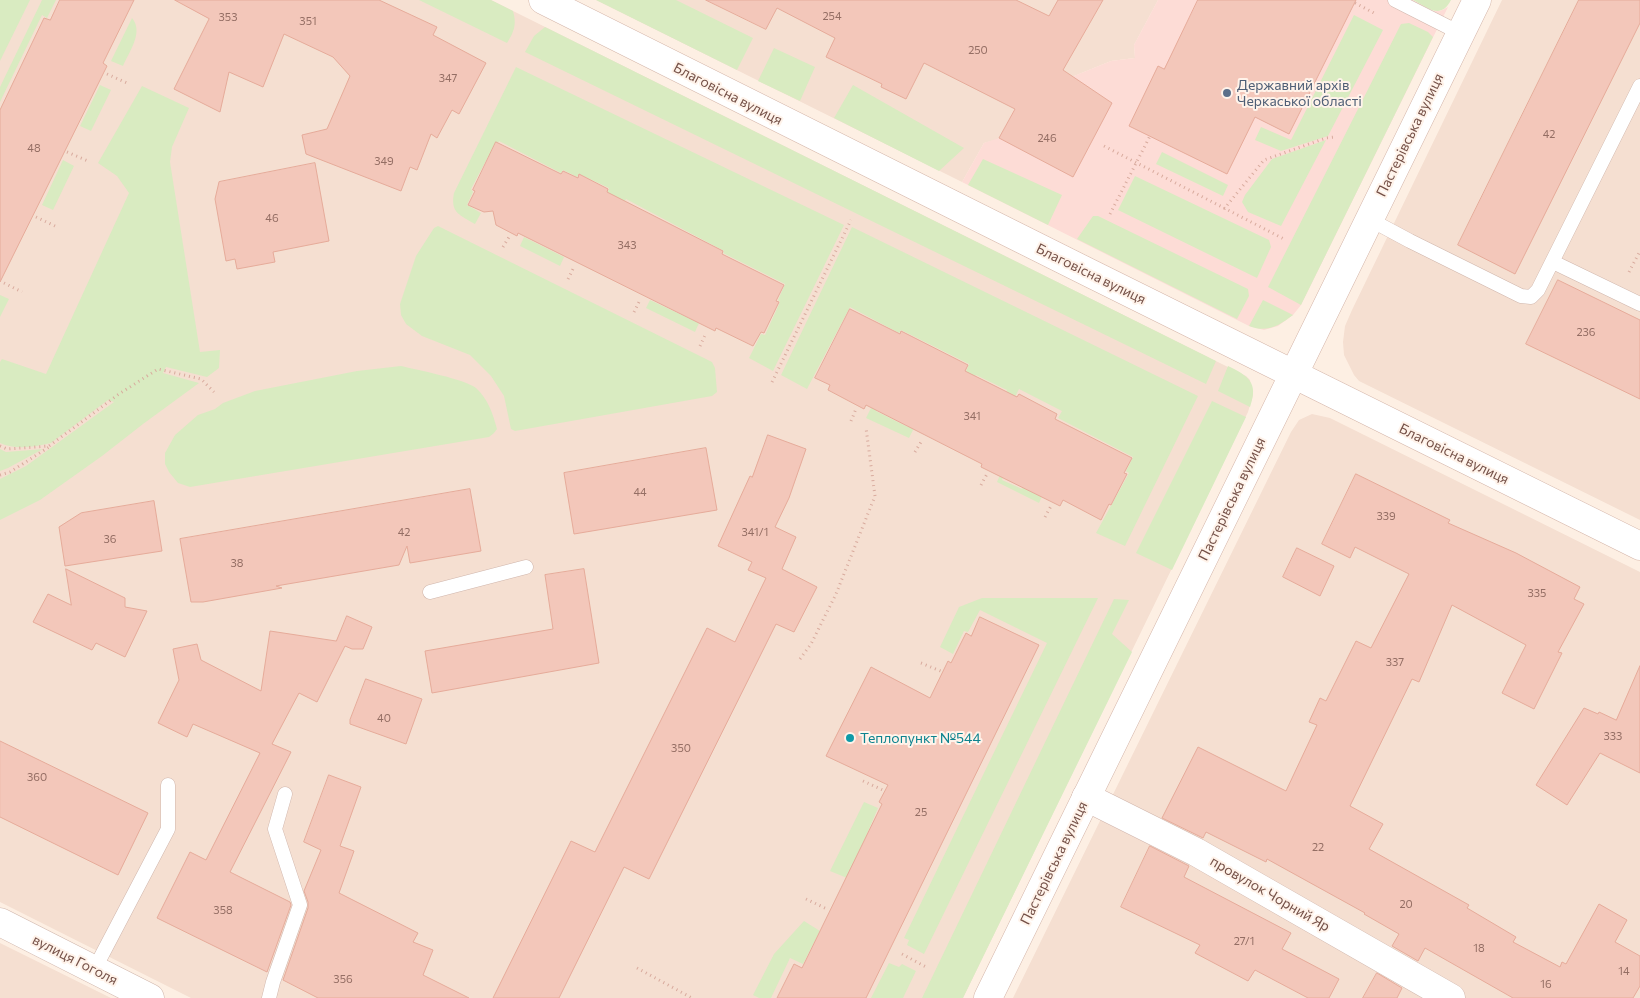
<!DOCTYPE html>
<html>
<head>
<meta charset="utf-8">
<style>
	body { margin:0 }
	canvas { display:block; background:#fdefe3 }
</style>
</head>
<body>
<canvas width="1640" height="998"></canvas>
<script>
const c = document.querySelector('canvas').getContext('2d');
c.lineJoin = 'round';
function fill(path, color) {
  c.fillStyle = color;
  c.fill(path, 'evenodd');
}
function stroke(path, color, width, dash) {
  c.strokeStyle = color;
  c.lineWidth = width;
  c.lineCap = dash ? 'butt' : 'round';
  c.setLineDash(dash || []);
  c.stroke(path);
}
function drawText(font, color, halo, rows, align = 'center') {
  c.font = font + ' Commissioner,sans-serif';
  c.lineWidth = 4;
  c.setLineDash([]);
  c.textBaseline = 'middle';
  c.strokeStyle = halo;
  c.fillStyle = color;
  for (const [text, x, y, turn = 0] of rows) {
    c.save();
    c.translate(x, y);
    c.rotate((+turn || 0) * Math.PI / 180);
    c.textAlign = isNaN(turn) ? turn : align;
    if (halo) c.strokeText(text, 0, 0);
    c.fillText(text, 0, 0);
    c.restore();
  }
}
fill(new Path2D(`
	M0,0H491L1246,376L1250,380L1253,395L1248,412L963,998H191L0,902Z
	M596,0H1158L1134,45L1135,58L1111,61L1020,98L999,139L984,143L962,182Z
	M1502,0H1640V520L1359,381L1354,375L1344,355L1343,342L1345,326L1352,310Z
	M1312,414L1330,418L1640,572V998H1013L1291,432L1299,420Z
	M0,943L111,998H0Z`), '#f5dfd1');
fill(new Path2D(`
	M1158,0H1413L1433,11H1440L1448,7L1301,305L1293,315L1278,326L1264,330L1249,326L962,182L984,143L999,138L1020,98L1111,61L1135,58L1134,45Z`), '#fddcd6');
fill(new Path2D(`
	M0,0H30L0,61Z
	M42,0H56L47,18L42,15L0,102V87Z
	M419,0H491L513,11C517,24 514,32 507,43Z
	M596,0H676L753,38L737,70Z
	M1413,0H1451C1441,20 1428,8 1413,0Z
	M1354,15L1383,30L1328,136L1281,151L1255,140L1261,127L1291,140Z
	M132,18C144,32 129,52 123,66L111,61Z
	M1409,23L1428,32L1433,37L1301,305L1268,287L1401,24Z
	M545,27L1216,361L1206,384L525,52L534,36Z
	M774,48L815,67L800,101L758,81Z
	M516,67L844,225L773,371L749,358L761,334L765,335L780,302L778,300L785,284L723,253L724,251L626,199L624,203L607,195L609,188L579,174L577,177L563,170L561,173L499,141L490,157H488L471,189L473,192L467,205L481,213L475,224C460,215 450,213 454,193Z
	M100,85L111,90L91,131L80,126Z
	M853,85L964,148L939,171L834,118Z
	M142,86L189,108L172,147L170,162L200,352L220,350L219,368L207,377L166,367L163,373L199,383L143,424L102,456L40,500L0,520V479L26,466L114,402L108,400L51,443C35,447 15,450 0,443V362L2,359L46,374L129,193L117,176L98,163Z
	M1326,140L1281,226L1248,212L1242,202L1245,195L1272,159Z
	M1162,152L1228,185L1223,196L1156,164Z
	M983,159L1062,195L1048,225L968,185Z
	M63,160L74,166L53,210L42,205Z
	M1135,176L1269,240L1271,247L1257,278L1118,210Z
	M1093,216H1098L1248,289L1249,296L1237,319L1077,239Z
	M438,226L712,362L715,368L717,392L712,396L515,431L511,429L504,396L491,376L470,355L422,336L406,324L401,315L400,304L416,256L434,228Z
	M852,227L1198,396L1125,546L1096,533L1129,473L1126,471L1133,457L1058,418L1062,411L1019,389L1015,397L1006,393L1007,390L976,375L974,378L965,374L969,364L901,330L899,333L850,307L807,389L781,375Z
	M524,237L564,257L560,266L520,246Z
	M0,295L9,299L0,317Z
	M650,300L699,323L695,332L646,308Z
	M1263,300L1293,315C1279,326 1267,333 1249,326Z
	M401,366C417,370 465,379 476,388C488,399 493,414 497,429L494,433L489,437L190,487L178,483L169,472L165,464V453L175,435L198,415L215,409L223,403L255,391L357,371Z
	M1228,366C1248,376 1259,382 1250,407L1218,391Z
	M1212,401L1246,417L1172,570L1136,553Z
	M872,406L877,409L876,411L908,427L909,425L914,428L909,438L866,418Z
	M0,449L6,452L43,449L8,468L0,471Z
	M1000,475L1003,477L1002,480L1022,489L1024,484L1043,494L1039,503L997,482Z
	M982,598H1098L924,954L907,945L909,940L904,938L1047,643L980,610L968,632L964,631L953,654L940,647L959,607Z
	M1114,599L1129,600L1112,634L1132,652L963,998H922Z
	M864,802L878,808L867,834L871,836L847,878L830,871Z
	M804,921L820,931L803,964L790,958L771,998H759L753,995L774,954Z
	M889,963L899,967L902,964L916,971L903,998H871Z`), '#d9ebc1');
const building = new Path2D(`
	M60,0H134L103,63L107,66L0,282V110L44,18L50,20Z
	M175,0H379L437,27L433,35L486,63L459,114L452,110L437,138L431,134L417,170L410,167L401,191L306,154L302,135L327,129L350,76L333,57L284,34L263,87L229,72L220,112L174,89L209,19Z
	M706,0H1016L1049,16L1058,0H1103L1063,70L1112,103L1073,177L999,138L1015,109L924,63L906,99L881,87L882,84L826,57L835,38L777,8L766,29Z
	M1198,0H1356L1289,134L1255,117L1227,174L1129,126L1158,66L1164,69Z
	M1579,0H1640V23L1515,274L1458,245Z
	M496,142L561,174L563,171L578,178L579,174L608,189L607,192L723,251L722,254L784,285L776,301L779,302L764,333L761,332L753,346L716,328L715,331L518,233L517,236L496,225L493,211L484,212L468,205L475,191L473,190Z
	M315,163L329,241L273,252L275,262L237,269L235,259L226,261L215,199L219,182Z
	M1558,280L1640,320V399L1526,344Z
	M850,309L900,334L901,331L968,365L965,371L1017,397L1019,394L1057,414L1055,419L1132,458L1124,473L1127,474L1111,505L1109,504L1101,520L1063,500L1060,506L981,467L982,464L866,405L864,409L828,390L830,385L815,378Z
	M768,435L806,449L789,498L775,527L796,537L782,569L817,587L794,632L776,624L649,879L624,867L559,998H493L571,841L595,852L707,628L735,642L766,578L748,570L752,562L718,546L750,476L752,477Z
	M706,448L717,510L574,534L564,473Z
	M1356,474L1450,520L1448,523L1516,553L1580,587L1574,599L1584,604L1558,652L1562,653L1534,709L1502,693L1526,645L1452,605L1419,682L1412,679L1350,806L1383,824L1369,849L1469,905L1467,908L1516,937L1513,942L1560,967L1562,962L1566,964L1599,904L1627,920L1615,942L1640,956V986L1633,998H1513L1425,948L1418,961L1392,946L1399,934L1364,914L1365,913L1267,859L1266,862L1206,832L1203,838L1162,818L1198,747L1286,791L1317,725L1309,722L1320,698L1326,701L1356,641L1371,648L1409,574L1355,547L1350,558L1322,544Z
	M470,489L481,551L410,563L407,546L399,565L276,586L282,588L203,602H191L180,539Z
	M154,501L162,551L65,566L59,527L81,513Z
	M1297,548L1334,566L1320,596L1283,577Z
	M66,569L125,598V607L147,611L125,657L96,643L92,650L33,622L48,594L71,605Z
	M584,569L599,663L432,693L425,651L553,629L545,575Z
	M347,616L372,627L363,649H352L345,646L317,702L299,693L272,744L291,752L230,872L290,902L291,905L267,972L157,918L190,852L206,860L260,753L193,724L187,737L158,723L179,680L173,649L197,644L201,660L261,691L270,631L336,641Z
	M980,617L1039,645L866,998H777L794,964L802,968L882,804L879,802L888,785L826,756L871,667L930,698L948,661L951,663L966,633L971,636Z
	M1640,666V773L1600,753L1567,805L1536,785L1584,708L1598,714L1599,712L1616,720Z
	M366,679L422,699L406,744L350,724V720Z
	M0,741L148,813L118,875L0,817Z
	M329,775L361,787L340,846L354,851L339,893L418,933L413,942L433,950L423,975L469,998H318L283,980L308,908V902L304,891L321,850L304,842Z
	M1150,846L1189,866L1184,877L1291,933L1282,949L1339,979L1329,998H1308L1255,970L1248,981L1195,953L1200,945L1121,907Z
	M1377,973L1402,988L1397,998H1363Z`);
fill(building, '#f3c7ba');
stroke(building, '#e6ab9a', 1);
const service = new Path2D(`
	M1395,0L1460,33
	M1369,219L1410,241L1521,296L1531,297L1538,290L1640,86
	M1553,262L1640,304
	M430,592L526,567
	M94,970L168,829V785
	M269,998L273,982L300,905L275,829L285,794`);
const minor = new Path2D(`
	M1086,797L1196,852L1451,998
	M0,922L150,998`);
const secondary = new Path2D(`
	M543,0C908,184 1274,364 1640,546
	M988,998L1477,0`);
stroke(service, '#d0b6ac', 15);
stroke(minor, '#d0b6ac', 29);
stroke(secondary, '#d4b5a9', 29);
stroke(new Path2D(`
	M1355,3L1374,13
	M107,74L127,83
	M1104,146L1284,239
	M67,152L88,161
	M1224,209L1264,160L1326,138L1334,137
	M1110,214L1150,136
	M36,217L55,226
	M503,247L509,237
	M1629,272L1640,251
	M568,279L574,267
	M4,283L22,292
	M634,312L640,300
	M700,346L706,333
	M772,382L851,220
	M851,421L856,409
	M0,446L7,449L49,446L119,394L158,369L201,379L214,392
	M915,452L921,442
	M0,475L10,472L49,447
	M981,485L987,474
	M1045,517L1051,506
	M800,659L811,644L836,594L875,496L866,428
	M921,663L943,672
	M863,781L885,791
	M806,899L827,909
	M902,954L926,967
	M637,968L692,998`), '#d8aa9d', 3, [1, 4]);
stroke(service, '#fff', 14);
stroke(minor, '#fff', 28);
stroke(secondary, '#fff', 28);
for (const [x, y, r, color] of [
	[1227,93,5,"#5c6f8a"],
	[850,738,5,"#0f9aa8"]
]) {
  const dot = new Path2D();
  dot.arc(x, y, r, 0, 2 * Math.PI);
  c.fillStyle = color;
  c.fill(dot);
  stroke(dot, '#fff3ea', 2);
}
drawText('11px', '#946e64', null, [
	["254",832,16],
	["353",228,17],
	["351",308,21],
	["250",978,50],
	["347",448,78],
	["42",1549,134],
	["246",1047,138],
	["48",34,148],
	["349",384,161],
	["46",272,218],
	["343",627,245],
	["236",1586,332],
	["341",972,416],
	["44",640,492],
	["339",1386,516],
	["42",404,532],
	["341/1",755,532],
	["36",110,539],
	["38",237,563],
	["335",1537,593],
	["337",1395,662],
	["40",384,718],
	["333",1613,736],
	["350",681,748],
	["360",37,777],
	["25",921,812],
	["22",1318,847],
	["20",1406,904],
	["358",223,910],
	["27/1",1244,941],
	["18",1479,948],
	["14",1624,971],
	["356",343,979],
	["16",1546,984]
]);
drawText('14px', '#4e5e75', '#fff3ea', [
	["Державний архів",1237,85],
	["Черкаської області",1237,101]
], 'left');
drawText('14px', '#755148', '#fff3ea', [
	["Благовісна вулиця",728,94,27],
	["Пастерівська вулиця",1410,135,-64],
	["Благовісна вулиця",1091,274,26],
	["Благовісна вулиця",1454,454,26],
	["Пастерівська вулиця",1232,499,-64],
	["Пастерівська вулиця",1054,863,-64],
	["провулок Чорний Яр",1270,894,30],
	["вулиця Гоголя",75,960,27]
]);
drawText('14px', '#0d838f', '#fff3ea', [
	["Теплопункт №544",860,738]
], 'left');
</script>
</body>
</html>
